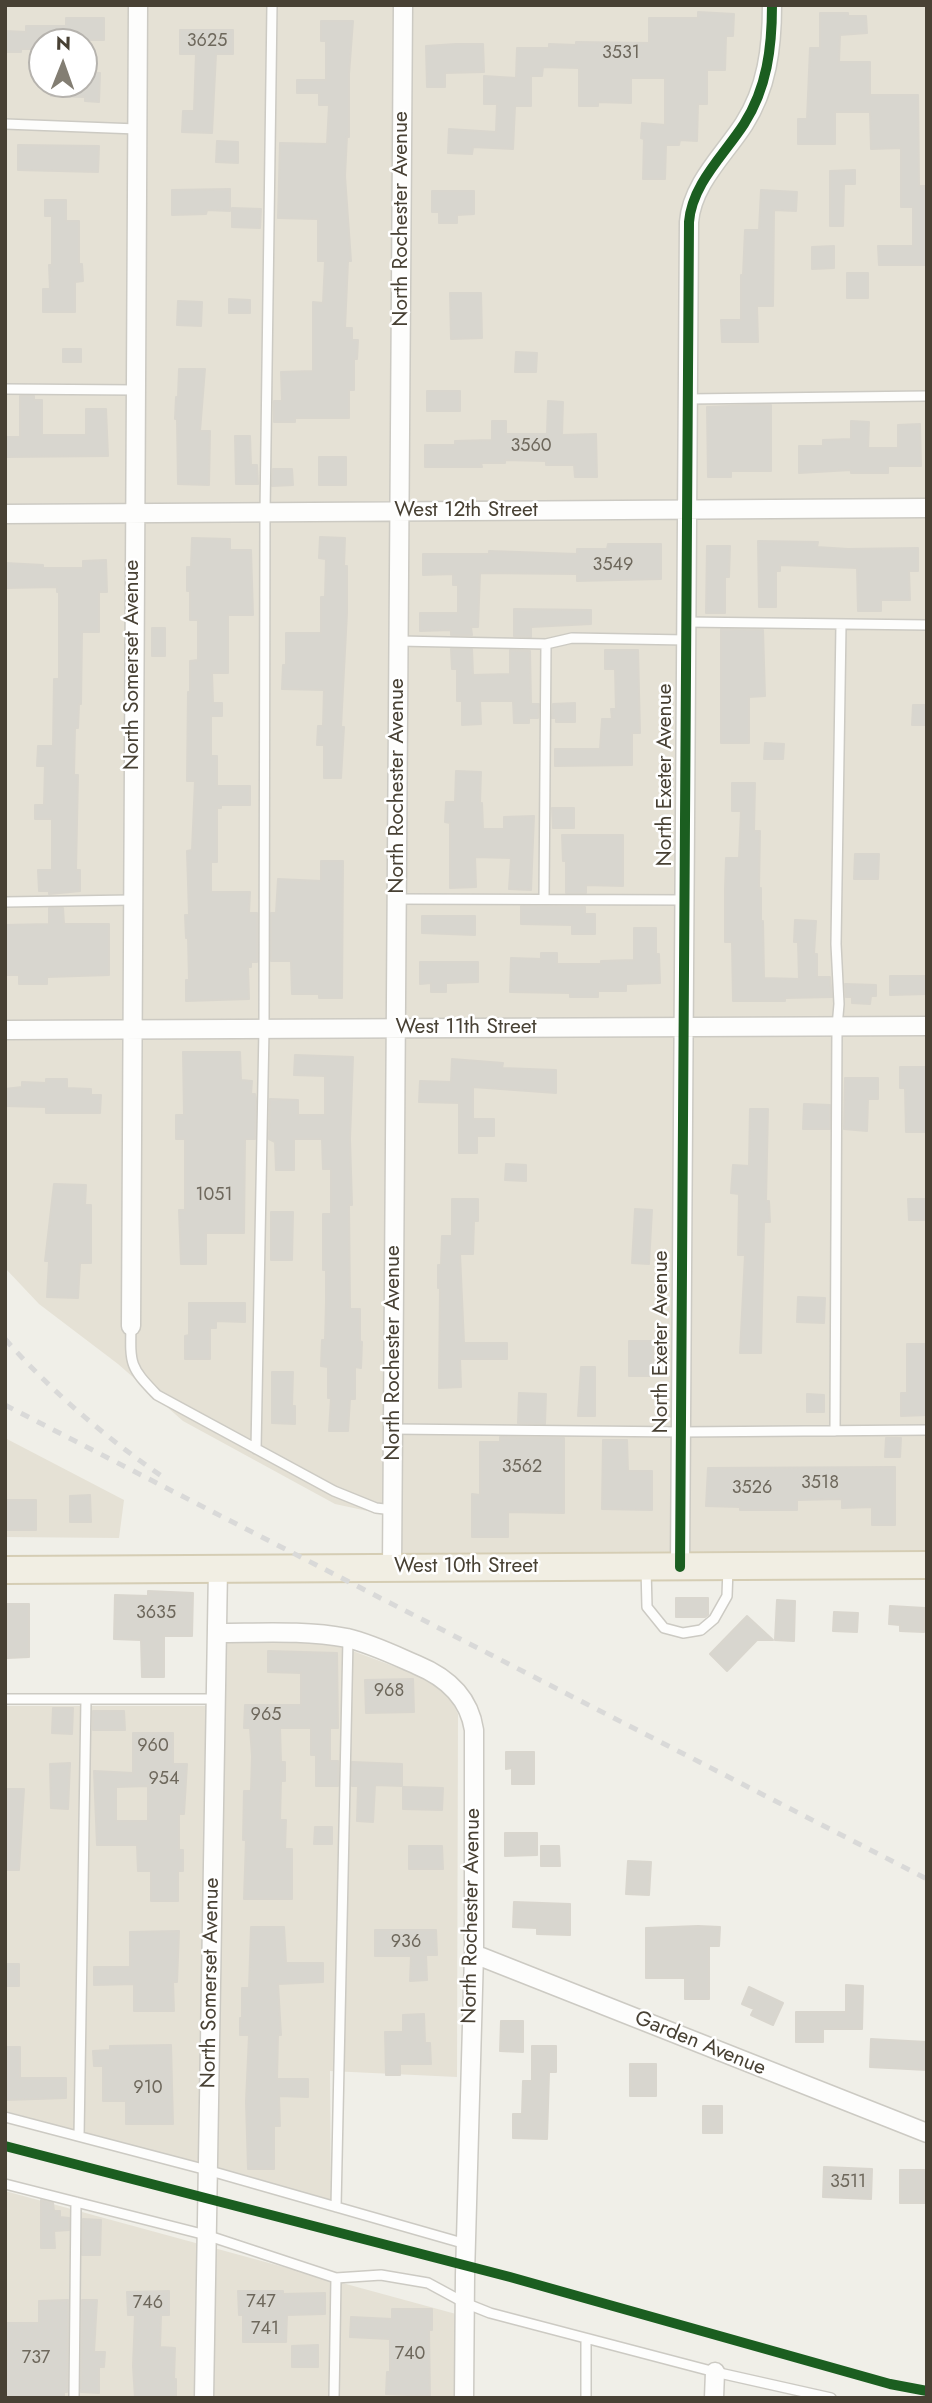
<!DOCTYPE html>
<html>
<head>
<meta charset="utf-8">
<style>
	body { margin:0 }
	#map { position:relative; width:932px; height:2403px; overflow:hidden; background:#f0efe8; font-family:Jost,sans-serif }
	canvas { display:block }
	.frame { position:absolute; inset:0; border:7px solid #484134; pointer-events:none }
	.north { position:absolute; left:28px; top:28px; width:70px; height:70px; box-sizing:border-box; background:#fff; border:2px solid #b6b3ae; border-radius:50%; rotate:1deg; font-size:19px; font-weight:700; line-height:28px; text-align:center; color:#484134 }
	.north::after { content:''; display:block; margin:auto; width:24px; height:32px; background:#837e73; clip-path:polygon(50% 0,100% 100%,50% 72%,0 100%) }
</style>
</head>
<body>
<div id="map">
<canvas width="932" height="2403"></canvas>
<div class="frame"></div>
<div class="north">N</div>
</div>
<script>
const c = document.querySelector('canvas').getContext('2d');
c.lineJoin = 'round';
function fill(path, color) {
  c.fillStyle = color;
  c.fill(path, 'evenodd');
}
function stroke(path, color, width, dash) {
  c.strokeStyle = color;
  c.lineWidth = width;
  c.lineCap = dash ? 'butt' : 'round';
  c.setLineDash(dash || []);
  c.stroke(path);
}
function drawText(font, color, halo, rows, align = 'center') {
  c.font = font + ' Jost,sans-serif';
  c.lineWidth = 5;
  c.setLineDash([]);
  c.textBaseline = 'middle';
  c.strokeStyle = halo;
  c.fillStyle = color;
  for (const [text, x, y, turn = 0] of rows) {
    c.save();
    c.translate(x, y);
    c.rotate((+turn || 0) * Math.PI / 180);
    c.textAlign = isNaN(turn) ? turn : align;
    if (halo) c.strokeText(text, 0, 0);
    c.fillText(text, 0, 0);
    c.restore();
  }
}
fill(new Path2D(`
	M5,5H927V1550L400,1553V1518L335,1504L183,1421L118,1364L39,1304L5,1268ZM42,42H84V84H42Z
	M5,1438L124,1500L119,1538L5,1537Z
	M224,1641H326L428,1679L450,1697L458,1714L457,2077L330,2071L331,2200L5,2111V1706H223Z
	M5,2191L456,2314L455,2398H5Z`), '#e5e1d5');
const building = new Path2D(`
	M698,12L734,14L733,36H726L725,70H707V104H698L697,141L680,140L679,145H666L665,179H643L644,139L641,138L642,123L665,125V78H631V103L598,102V106H579V68L543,67L542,76H531V106H515L513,149L473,147L472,154L448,153L449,129L496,132L497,104H484V76L516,78L517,48H549V44L576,45V42L649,43V18H698Z
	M820,13H848V16H866L867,33L840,35L839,62H870V95H918L919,186H927V265H879L878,246H913V207H901V148L871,149L870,112H835V144H798V119H807L810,48H820Z
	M66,18H104V40H50L42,42V49H21V52H5V31L26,32V26H66Z
	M321,21H353L349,74V137L347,136L345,176L351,261H348L345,328H352V340H358L357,359H354V390H349V418H295V422H274V401H282L281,372L313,371V302L323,303L325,261H318V219L278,218L280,143L327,144L329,105H319V93H297V80H326V41H321Z
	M180,30H233V54H216L212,133L182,132L183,111H194L196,54H180Z
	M456,44H483L484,72L445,73V87H427L426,46Z
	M84,72L100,73L99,102L85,101V97L51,96V84H84Z
	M217,141L238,142V163L216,162Z
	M18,145L99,146L98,172L18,170Z
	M855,170V184H844L843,226H830V171Z
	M230,189V211L207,210L206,214L172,215V190Z
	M761,190L797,192L796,211L774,210L773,306H757L758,342H722L721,320H741V275H743L745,230H759Z
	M432,191H474V214L457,215V223H439V212H432Z
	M45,200H66V221H79V264H82L83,281L75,282V312H43V289H50L49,265H52V216H45Z
	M232,208L261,209L260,228L232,227Z
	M834,246V268L812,269V247Z
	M847,273H868V298H847Z
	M450,293H481L482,338L451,339Z
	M229,299L250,300V313H229Z
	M178,301L202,302L201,326L177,325Z
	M63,349H81V362H63Z
	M516,352L537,353L536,372H515Z
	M179,369H205L200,431H210L209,485L178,484L177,419H175L176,397H178Z
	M427,391H460V411H427Z
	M20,396H34V400H42V435H86V409H106L108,456L5,457V437H20Z
	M548,401L563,402L562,435L596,434L597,477H575L574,465H546V461L505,460V463H481L482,467H425V445H455V441L492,440V421H506V434H547Z
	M752,405H771V471H731V477H708L707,407Z
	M851,421L869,422L868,448H898V425L920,424L921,466H888V473H851V470L799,473V446H823V440L851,439Z
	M235,436H250L251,465H257L258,484H236Z
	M319,457H346V485H319Z
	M273,469H292L293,485L272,486Z
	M320,537L345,538L344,566H347V613L341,727H344L341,778H324V745H317L318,726H323L324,690L282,689L283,665H286V633H321V597H325L326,559L319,558Z
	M192,538L230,539V550H251L253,615H228V673H212L213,703H222V716H211V756H217V786H250V805H221V808H217V862H211V892H250L249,913H257V962H251V967H248L249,999L186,1001V980H189L188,938H186L185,915H189L187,851L192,850L195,781H187L188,692H190V661L198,660V620H190V591H187V567H191Z
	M758,541L818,542L817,547L848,549L918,548V571H909L910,600H881V611H858L857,568L780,565V571H776V607H759Z
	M608,544H661V579L577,581V574L480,573L478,627H471L472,635H451V630L420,631V613H458V585H453V574L423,575V554H489V551L577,554V549H607Z
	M707,546H730L729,577H725V613H706Z
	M106,560L107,592H99V632H82L81,704H79L78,728H75L74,775H78L76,870H80V891L49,894V891H39L38,870H52V819H35V805H44L45,766H37L38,746H53L54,679H59V592H57V587L5,588V563L43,565V568H83V561Z
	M514,609L591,610V624L531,627V637L514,636Z
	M152,628H165V656H152Z
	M721,629L763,630L765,696L749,697V743H721Z
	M451,649H472L473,675L510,674V650L530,651L531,704H539L538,718H529V723H514L513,701H480L481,724L462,725V701H457V669H452Z
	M605,650H638L640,733H632V765L555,766V749H600L602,719H612L611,709H616L615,669H605Z
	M575,703V722H556V718H552L553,704Z
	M913,705H927V725H912Z
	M765,743L784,744L783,759H764Z
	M456,771L481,772L480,803H482L483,829H504V817L534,816L531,890L509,889L511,858L475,857L476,887L450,888V823L445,822L446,802H455Z
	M732,783H755L754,831H760L759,888H761V921H763L764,978L799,979L798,942H794L795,920L816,921L814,954H817V977H830L832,997L785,998V1001H733L732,942H725V889L726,858H739L741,811H732Z
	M552,808H574V828H553Z
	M562,835H623V886L586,885V893H566V861H563Z
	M855,854H879L878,879H854Z
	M321,861H343L342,998H319V994H292L291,961H271V913H276L278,879L321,881Z
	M521,906L585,907V914H595V934H572V925L521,924Z
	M49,908H63L64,924H109V975L47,977V984H19V975H5V925L49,924Z
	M422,916H475V935L422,933Z
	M634,928H656V954H659L660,983L626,984V991H598V997H570V993L510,992L511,958L541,959V953H557V964H601V961L634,960Z
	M420,962H478V982L446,983V992H431V983L420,984Z
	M890,976H927V994L890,995Z
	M845,984L876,985V996H871L870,1004L852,1003V997H846Z
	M183,1052H240L241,1080L252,1081L251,1094H255L256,1099L255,1139H245L244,1233H206V1264H181L179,1210H185V1139H176V1115H184Z
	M295,1055L353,1057L350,1139L352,1205H349L350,1309H360V1341L362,1342L361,1368L355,1367V1399H350L348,1431H329L331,1398H328V1367L321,1366L322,1340H325L326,1302V1270H323V1214H331V1169H323L322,1139H294V1170H276L275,1142L269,1139L270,1099L298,1100V1115H325V1076L294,1075Z
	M452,1059L503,1063L502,1068L556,1070V1093L473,1087V1119H494V1136H477V1153H459V1103L419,1102L420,1081L451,1082Z
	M900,1067H927V1132H906L905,1088H900Z
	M845,1078H878V1099H868L867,1131L844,1129Z
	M46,1079H67V1088L91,1089V1095H101L100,1113H46V1107L5,1106V1089L22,1087V1082L46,1083Z
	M804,1104L830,1105V1129H803Z
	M750,1109H768L766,1201H769L770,1222H764L761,1353H740L745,1255H738L739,1194L731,1193L733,1165L749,1166Z
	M506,1164L526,1165V1181L505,1180Z
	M54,1184L86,1185L85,1205H91V1263H80L78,1298L47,1297L49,1261H45Z
	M452,1199H478V1221H474L473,1254H460L464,1343H507V1359H460L461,1387L439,1388L440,1288H438V1265H441L442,1236H452Z
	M908,1199H927V1220H909Z
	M635,1209L652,1210L649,1264L632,1263Z
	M271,1212H293L292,1260H271Z
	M798,1297L825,1298L824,1323L797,1322Z
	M189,1303H245V1322L216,1321V1328H210V1359H185V1336L189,1335Z
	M629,1341H653V1376H629Z
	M907,1344H927V1415L901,1416V1393H907Z
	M581,1367H595V1416H578Z
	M272,1372H293L292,1406H295V1424L272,1423Z
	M519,1393L546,1394L545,1424L518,1423Z
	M807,1394L824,1395V1412H807Z
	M500,1437L564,1438V1513L508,1512V1537H472V1494L480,1495V1442H500Z
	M886,1438H901L900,1457H885Z
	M603,1440H627L628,1471H652V1510L602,1509Z
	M895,1467V1525H872V1507L842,1508V1499L797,1500V1510H740V1507L706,1506L708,1468Z
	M90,1495L91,1522H70V1496Z
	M6,1500H36V1530H5Z
	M148,1591L193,1593L192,1636H164V1677H142L141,1640L114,1639L115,1595L148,1596Z
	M676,1598H708V1615L705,1617H676Z
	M777,1600L795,1601L794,1641L775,1640Z
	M7,1604H29V1657L7,1658Z
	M890,1606L925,1608L924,1632L900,1631V1625L889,1624Z
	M834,1612L858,1613L857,1632L833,1631Z
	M747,1616L773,1640H757L727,1671L710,1654Z
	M268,1651L337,1653L338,1728H330V1761H338V1786H316V1755H311V1728H280L281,1762H285V1781H281L280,1820H286L285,1849H292V1899H244L246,1840H243L244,1791H251L252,1756L250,1728H244L245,1705H301V1673L268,1672Z
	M413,1679L414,1712L366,1713L365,1680Z
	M53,1708H73L72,1734L52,1733Z
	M93,1711H124L125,1730H93Z
	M133,1733H173V1764H187L184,1814H179V1850H183V1871H178V1901H151V1871H138L137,1845H97L94,1771L133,1773ZM148,1786V1821H116V1787Z
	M506,1752H534V1784H512V1768L506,1769Z
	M352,1762L402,1764V1786L375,1785L373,1822L357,1821L358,1786H352Z
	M70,1763L68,1809L51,1808L50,1764Z
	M403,1787L443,1788L442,1810L403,1809Z
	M5,1789H24L19,1870H5Z
	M315,1827H332V1844H314Z
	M505,1833H537V1855L505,1856Z
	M409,1846H442L443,1869H409Z
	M541,1846H559L560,1866H541Z
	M628,1861L651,1862L649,1895L626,1894Z
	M514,1902L570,1904V1935L537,1934V1928L513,1927Z
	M698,1926L720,1927L719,1946H709V1999H685V1978H646V1928Z
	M251,1927H284L286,1963H323V1982L278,1984L281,2035H278L277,2079H308V2097L279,2096L280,2126H274V2169H248L246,2102L249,2035H240V2018H242V1988H249Z
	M375,1930H436L437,1955H426L427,1980L410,1981L411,1956H375Z
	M179,1931L177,1982H173L174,2011H134V1984L94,1985V1967H130V1932Z
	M5,1964H19V1986H5Z
	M846,1985L863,1986L862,2029H823V2042H796V2012H846Z
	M749,1987L783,2003L773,2025L751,2015L754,2009L742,2004Z
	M424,2014L425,2043H430L431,2064H400V2075H386L385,2032H403V2015Z
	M501,2021H523V2052L500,2051Z
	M871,2039L927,2042V2070L870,2067Z
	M171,2045L173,2124H126V2101H103V2066H94L93,2051L110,2050V2046Z
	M532,2046H556V2072H549L547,2139L513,2138V2114H522L523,2081H532Z
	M5,2047H20V2078H66V2098L5,2100Z
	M630,2064H656V2096H630Z
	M703,2106H722V2133H703Z
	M824,2167L872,2169L871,2199L823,2197Z
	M900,2170H926L925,2203H900Z
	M41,2200L53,2203L54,2211H60V2217L69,2218V2230L54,2231L55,2248H41Z
	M83,2219L101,2220L100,2255H82Z
	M169,2291V2315H161L160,2347L175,2348L174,2379H176V2398H135L133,2366L135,2315H128L127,2292Z
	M238,2291H283V2294L325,2293V2314L287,2315L286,2342H243V2315H239Z
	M68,2300L67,2392H64V2398H5V2323H39V2301Z
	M82,2300H97L94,2352H105L104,2367H99V2393L81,2392Z
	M392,2309H432V2330H429L430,2396L386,2394L387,2372H390V2339L350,2337L351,2317L392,2319Z
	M318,2345V2367H292V2346Z`);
fill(building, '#d8d6cf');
stroke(building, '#d9d6ce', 2);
const lane = new Path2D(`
	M5,124L137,129
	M5,389L135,390
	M688,399L927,396
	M686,622L927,625
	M399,641L546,644L572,638L686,640
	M397,899L685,900
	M544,899L546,644
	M5,902L132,900
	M131,1326C130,1365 130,1367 157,1395L334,1491L376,1508L393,1510
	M393,1429L681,1432L927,1430
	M835,1431L837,1027L839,1004L836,944L841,625
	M256,1449L264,1029L265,513L272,5
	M646,1568L647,1607L664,1628L683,1633L701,1630L714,1619L727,1596L728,1568
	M5,1699H216
	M5,2117L207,2170L466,2244
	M79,2136L86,1699
	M5,2184L206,2235L336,2278L381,2275L428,2283L465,2303L490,2313L715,2372L831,2398
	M336,2207L348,1639
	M74,2398L76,2202
	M334,2398L336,2278
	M586,2398V2339`);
const street = new Path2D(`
	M5,514L927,508
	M5,1030L927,1026
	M131,1326L138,5
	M392,1567L403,5
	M680,1567L689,222C692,184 724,155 744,124C767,88 772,48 772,5
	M217,1633C260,1633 305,1630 347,1638C372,1644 394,1655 417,1665C446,1677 469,1697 474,1730V1954L465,2275L464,2398
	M474,1954L927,2133
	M204,2398L218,1568
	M714,2398L715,2372`);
const primary = new Path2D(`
	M5,1570L927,1565`);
stroke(lane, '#cccac3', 12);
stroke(street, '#cccac3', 21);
stroke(primary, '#d5cdb4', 30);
stroke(lane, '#fdfdfc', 9);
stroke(street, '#fdfdfc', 18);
stroke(primary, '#f1eee3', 26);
stroke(new Path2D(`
	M5,1339C52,1392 105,1437 163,1477
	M5,1405L927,1879`), '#d9d9d8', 5, [9, 9]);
stroke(new Path2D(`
	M680,1567L689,222C692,184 724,155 744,124C767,88 772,48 772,5
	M5,2146L510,2277L890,2384L927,2391`), '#1b5e20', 10);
drawText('18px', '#6e685c', null, [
	["3625",207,42],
	["3531",621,54],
	["3560",531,447],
	["3549",613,566],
	["1051",214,1196],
	["3562",522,1468],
	["3518",820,1484],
	["3526",752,1489],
	["3635",156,1614],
	["968",389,1692],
	["965",266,1716],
	["960",153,1747],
	["954",164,1780],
	["936",406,1943],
	["910",148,2089],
	["3511",848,2183],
	["747",261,2303],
	["746",148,2304],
	["741",265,2330],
	["740",410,2355],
	["737",36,2359]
]);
drawText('21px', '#484134', '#fff', [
	["North Rochester Avenue",402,219,-90],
	["West 12th Street",466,511],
	["North Somerset Avenue",133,665,-90],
	["North Exeter Avenue",666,775,-90],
	["North Rochester Avenue",398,786,-90],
	["West 11th Street",466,1028],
	["North Exeter Avenue",662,1342,-90],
	["North Rochester Avenue",394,1353,-90],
	["West 10th Street",466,1567],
	["North Rochester Avenue",472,1916,-89],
	["North Somerset Avenue",211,1983,-89],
	["Garden Avenue",700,2044,22]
]);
</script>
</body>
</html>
